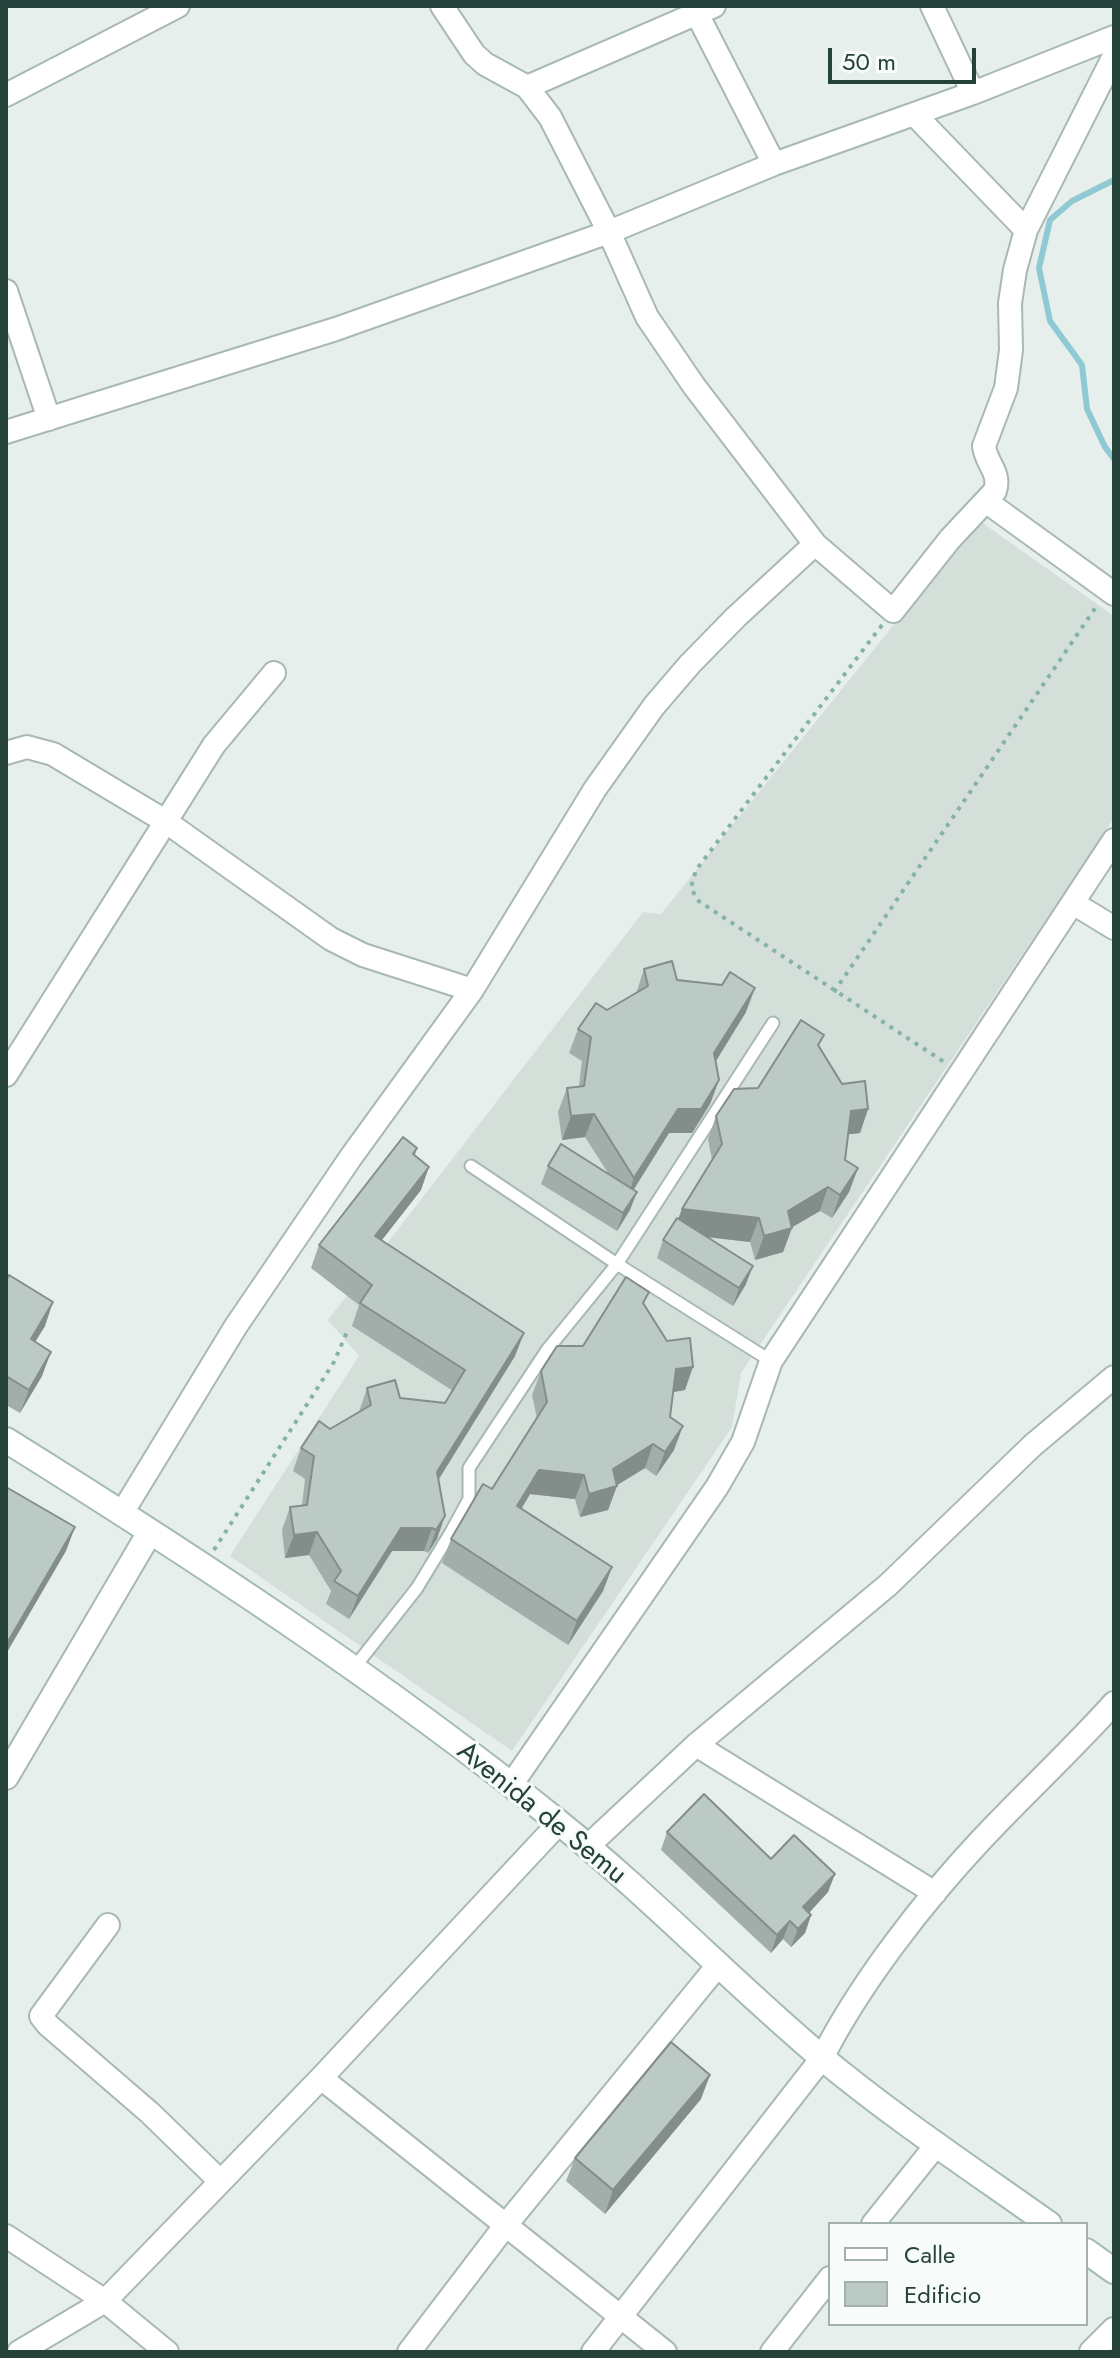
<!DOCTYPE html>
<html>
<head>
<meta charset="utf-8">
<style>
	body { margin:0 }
	#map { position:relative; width:1120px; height:2358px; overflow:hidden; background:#e6efeb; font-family:Jost,sans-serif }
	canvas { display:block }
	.frame { position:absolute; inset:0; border:8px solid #24423a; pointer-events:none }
	.legend { position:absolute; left:828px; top:2222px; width:260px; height:104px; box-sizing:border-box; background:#f7fbf9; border:2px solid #a3b1ad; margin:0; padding:10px 14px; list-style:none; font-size:24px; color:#24423a }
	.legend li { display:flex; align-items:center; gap:16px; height:40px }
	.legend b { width:40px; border:2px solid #a3b1ad }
	.scale { position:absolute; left:828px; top:48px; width:148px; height:36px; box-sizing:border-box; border:4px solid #24423a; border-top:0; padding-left:10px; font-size:24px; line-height:28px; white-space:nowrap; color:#24423a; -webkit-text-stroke:6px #f7fbf9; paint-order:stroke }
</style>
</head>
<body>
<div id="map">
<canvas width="1120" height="2358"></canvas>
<div class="frame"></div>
<ul class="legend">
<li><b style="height:10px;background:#fff"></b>Calle</li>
<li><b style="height:22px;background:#bbcac4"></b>Edificio</li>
</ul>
<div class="scale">50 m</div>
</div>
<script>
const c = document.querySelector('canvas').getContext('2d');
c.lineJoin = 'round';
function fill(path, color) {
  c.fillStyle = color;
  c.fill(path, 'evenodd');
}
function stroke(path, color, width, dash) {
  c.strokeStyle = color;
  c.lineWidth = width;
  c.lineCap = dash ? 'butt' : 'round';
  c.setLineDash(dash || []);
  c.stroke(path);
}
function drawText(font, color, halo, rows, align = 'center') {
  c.font = font + ' Jost,sans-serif';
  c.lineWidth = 6;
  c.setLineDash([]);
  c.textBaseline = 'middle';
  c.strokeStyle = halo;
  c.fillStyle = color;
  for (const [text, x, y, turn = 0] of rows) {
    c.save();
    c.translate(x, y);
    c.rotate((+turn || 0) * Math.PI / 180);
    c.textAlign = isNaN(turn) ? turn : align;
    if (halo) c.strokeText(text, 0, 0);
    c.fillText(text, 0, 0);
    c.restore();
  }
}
fill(new Path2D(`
	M981,522L1114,616V818L741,1373L732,1427L512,1751L230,1556L359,1356L328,1320L643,912L661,914L941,566Z`), '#d4dfda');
stroke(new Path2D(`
	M1114,180L1072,201L1050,220L1039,268L1050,321L1082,365L1087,409L1105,447L1114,459`), '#8ec9d4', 6);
const service = new Path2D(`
	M471,1166L617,1264L771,1361
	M354,1668L417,1588L451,1532L469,1499V1468L547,1350L617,1264L773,1023`);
const minor = new Path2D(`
	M442,6L474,54L485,64L527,87L550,117L609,232L647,317L694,386L815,544L893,611L950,539L995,491C1001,472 986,464 984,446L1006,388L1011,350L1010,303L1015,270L1026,230L1114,56
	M693,6L774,164
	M932,6L973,93
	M527,87L714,6
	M6,95L178,6
	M915,115L1026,230
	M6,291L49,419
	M6,432L336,329L609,232L774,164L973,93L1114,37
	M987,502L1114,594
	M6,753L27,747L53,754L165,821L331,939L363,955L472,990
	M1073,903L1114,928
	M6,1075L214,745L274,673
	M122,1513L236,1326L351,1157L472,990L595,789L654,706L690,664L736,617L815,544
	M696,1745L935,1893
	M511,1785L717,1487L743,1442L771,1361L1114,840
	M587,1847L696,1745L888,1585L1033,1445L1114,1377
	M108,1925L41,2016L48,2025L150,2113L220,2181
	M321,2078L665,2352
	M873,2224L937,2144
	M6,2236L105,2301L167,2352
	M19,2352L105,2301L321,2078L559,1823
	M409,2352L505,2226L719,1964
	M593,2352L822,2058C860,1983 924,1901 981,1840C1025,1793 1072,1750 1114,1703
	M772,2352L830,2278`);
const tertiary = new Path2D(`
	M6,1777L150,1532
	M1092,2352L1114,2330`);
const secondary = new Path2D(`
	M6,1440C195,1558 383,1681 557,1821C649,1895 731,1981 821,2057C893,2117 973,2170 1049,2224
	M1086,2251L1114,2271`);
stroke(service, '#a8b8b2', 15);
stroke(minor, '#a8b8b2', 26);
stroke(tertiary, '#a8b8b2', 28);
stroke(secondary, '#a4bbb3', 28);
stroke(new Path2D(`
	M882,625L696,870L691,887L697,900L944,1062
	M834,992L1096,607
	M214,1550L334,1362L347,1332`), '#86b3a5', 4, [4, 6]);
stroke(service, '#fff', 11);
stroke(minor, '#fff', 22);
stroke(tertiary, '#fff', 24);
stroke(secondary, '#fff', 24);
fill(new Path2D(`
	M644,969L677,980L746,1012L716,1061L719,1080L710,1104L692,1133H669L633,1189L630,1210L617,1231L541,1184L548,1166L608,1173L585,1137L562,1140L558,1112L567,1088L579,1086L582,1061L569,1053L578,1029L636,994Z
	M819,1048L842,1084L868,1109L860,1133L848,1134L845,1160L858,1168L849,1192L832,1218L820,1211L792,1227L783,1252L755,1260L750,1242L706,1237L746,1284L733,1306L657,1258L663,1240L678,1219L682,1209L712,1160L708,1139L716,1116Z
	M417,1148L415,1155L421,1190L382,1240L515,1356L438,1480L437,1539L428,1553L424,1551H392L349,1619L326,1604L331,1591L309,1555L285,1558L282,1530L290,1507L302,1505L305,1479L293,1471L301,1448L359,1412L367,1388L400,1398L445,1403L453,1391L352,1326L359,1305L311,1268L319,1245Z
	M6,1280L45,1326L35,1342L42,1376L20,1413L6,1405Z
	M644,1306L685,1390L673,1392L670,1417L674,1450L656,1476L645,1468L617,1485L608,1510L580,1517L575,1499L530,1494L522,1508L612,1567L603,1591L568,1645L442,1563L451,1539L492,1489L537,1418L532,1395L541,1371Z
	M667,1832L771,1859L828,1892L809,1913L811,1915L805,1933L791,1947L783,1939L771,1953L661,1850Z
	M701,2099L605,2214L566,2181L575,2158Z`), '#a1aea9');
fill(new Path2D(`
	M755,988L746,1012L706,1077L714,1053Z
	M719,1080L710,1104L692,1133H669L626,1202L634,1178L678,1109Z
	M868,1109L860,1133L843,1135L851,1111Z
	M594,1114L585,1137L562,1140L571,1116Z
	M429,1167L421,1190L367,1259L375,1236Z
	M858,1168L849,1192L832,1218L840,1195Z
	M828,1187L820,1211L789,1229L792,1228L783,1252L755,1260L764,1236L788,1211Z
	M637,1192L630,1210L617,1231L623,1213Z
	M682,1209L759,1218L750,1242L673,1233Z
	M753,1266L746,1284L733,1306L739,1288Z
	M53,1302L45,1326L22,1363L31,1339Z
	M524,1333L515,1356L429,1495L437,1472Z
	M51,1352L42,1376L20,1413L29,1390Z
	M693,1367L685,1390L668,1393L676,1369Z
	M683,1426L674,1450L656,1476L665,1452Z
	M653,1444L645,1468L614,1487L617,1486L608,1510L580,1517L589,1494L613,1469Z
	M539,1470L584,1475L575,1499L530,1494L509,1529L517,1506Z
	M445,1516L437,1539L428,1553L436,1530Z
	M75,1527L66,1551L6,1654V1645Z
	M401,1528H432L424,1551H392L349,1619L358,1596Z
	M317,1532L309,1555L285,1558L294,1535Z
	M612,1567L603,1591L568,1645L577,1621Z
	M835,1874L828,1892L797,1926L803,1907Z
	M811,1915L805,1933L791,1947L798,1929Z
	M790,1921L783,1939L771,1953L777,1935Z
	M710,2075L701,2099L605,2214L613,2190Z`), '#838d89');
const building = new Path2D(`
	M672,961L677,980L722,985L730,972L755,988L714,1053L719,1080L701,1109H678L634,1178L594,1114L571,1116L567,1088L584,1086L591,1037L578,1029L596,1003L607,1010L648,986L644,969Z
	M801,1020L824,1035L818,1045L842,1084L865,1081L868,1109L851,1111L845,1160L858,1168L840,1195L828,1187L788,1211L792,1228L764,1236L759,1218L682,1209L722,1144L716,1116L734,1089L758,1088Z
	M403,1137L417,1148L413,1154L429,1167L375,1236L524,1333L437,1472L445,1516L436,1530L432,1528H401L358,1596L334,1581L341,1571L317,1532L294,1535L290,1507L307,1505L314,1456L301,1448L319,1421L330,1429L371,1405L367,1388L395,1380L400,1398L445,1403L465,1370L360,1303L372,1285L319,1245Z
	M561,1144L637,1192L623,1213L548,1166Z
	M677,1218L753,1266L739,1288L663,1240Z
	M9,1275L53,1302L31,1339L51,1352L29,1390L6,1376V1280Z
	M626,1277L649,1292L643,1303L667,1341L690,1338L693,1367L676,1369L670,1417L683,1426L665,1452L653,1444L613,1469L617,1486L589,1494L584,1475L539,1470L517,1506L612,1567L577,1621L451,1539L483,1484L492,1489L547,1402L541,1371L557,1346H583Z
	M6,1487L75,1527L6,1645Z
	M704,1794L771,1859L794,1835L835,1874L803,1907L811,1915L798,1929L790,1921L777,1935L667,1832Z
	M671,2042L710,2075L613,2190L575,2158Z`);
fill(building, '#bbcac4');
stroke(building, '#838d89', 2);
drawText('28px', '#24423a', '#f7fbf9', [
	["Avenida de Semu",541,1814,39]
]);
</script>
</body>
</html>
